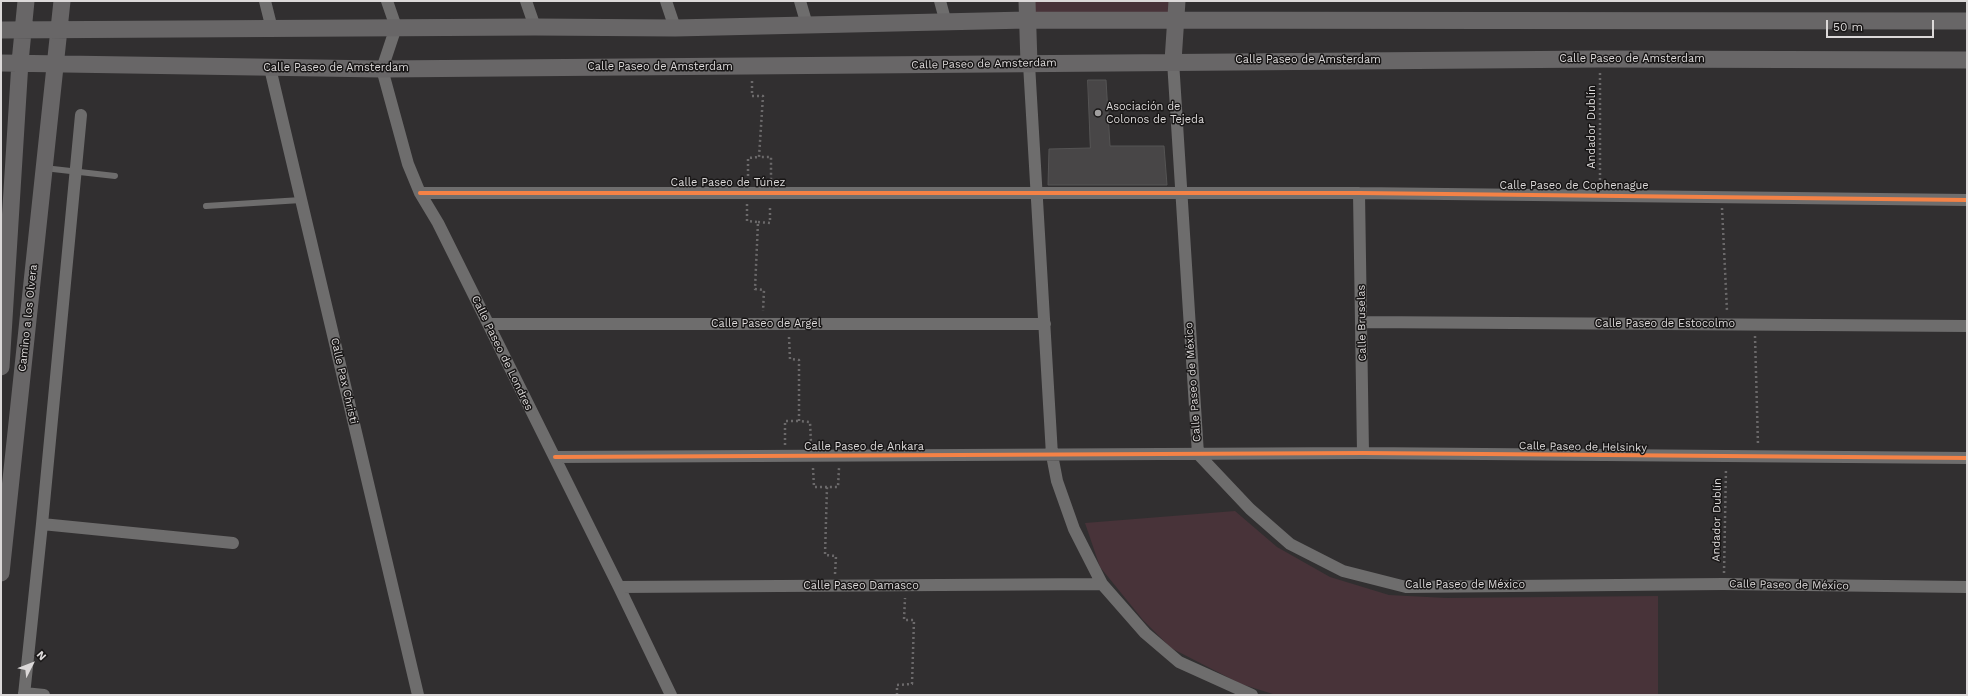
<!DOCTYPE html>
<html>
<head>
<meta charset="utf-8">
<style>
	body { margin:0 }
	#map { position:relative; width:1968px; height:696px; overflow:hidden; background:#312f30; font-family:"Work Sans",sans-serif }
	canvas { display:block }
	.frame { position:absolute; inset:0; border:2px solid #dcd9d9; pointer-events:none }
	.north { position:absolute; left:12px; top:644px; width:40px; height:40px; -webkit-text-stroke:3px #191717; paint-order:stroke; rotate:48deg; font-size:11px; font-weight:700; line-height:16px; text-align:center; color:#dcd9d9 }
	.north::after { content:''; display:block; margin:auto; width:14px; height:18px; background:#dcd9d9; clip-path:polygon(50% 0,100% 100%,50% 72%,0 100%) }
	.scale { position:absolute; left:1826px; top:20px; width:108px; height:18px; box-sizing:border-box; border:2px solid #dcd9d9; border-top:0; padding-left:5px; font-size:12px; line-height:14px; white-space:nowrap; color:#dcd9d9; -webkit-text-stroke:3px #191717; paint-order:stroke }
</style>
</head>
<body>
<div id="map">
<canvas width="1968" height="696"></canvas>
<div class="frame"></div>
<div class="north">N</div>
<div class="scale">50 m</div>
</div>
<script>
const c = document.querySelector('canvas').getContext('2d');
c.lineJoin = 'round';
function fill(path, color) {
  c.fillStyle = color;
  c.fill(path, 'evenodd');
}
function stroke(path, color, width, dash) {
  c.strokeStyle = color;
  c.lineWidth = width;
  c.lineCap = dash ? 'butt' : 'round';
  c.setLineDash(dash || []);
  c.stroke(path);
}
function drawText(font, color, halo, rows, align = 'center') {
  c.font = font + ' "Work Sans",sans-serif';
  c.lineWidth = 3;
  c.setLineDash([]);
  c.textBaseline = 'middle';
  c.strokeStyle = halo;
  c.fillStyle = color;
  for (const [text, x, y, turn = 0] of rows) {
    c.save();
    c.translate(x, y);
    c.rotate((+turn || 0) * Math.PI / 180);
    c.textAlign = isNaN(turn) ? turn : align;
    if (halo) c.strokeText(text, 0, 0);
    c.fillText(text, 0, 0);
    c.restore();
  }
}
fill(new Path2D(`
	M1033,1H1172L1171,13H1032Z
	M1235,511L1277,547L1330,577L1389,595L1446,598L1658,596V695H1276L1241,684L1171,648L1143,620L1100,567L1085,523Z`), '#483339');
const building = new Path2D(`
	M1088,80H1106L1110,146H1164L1167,185H1048L1049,149L1090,148Z`);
fill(building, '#484647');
stroke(building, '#555454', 1);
stroke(new Path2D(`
	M1600,73V184
	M752,81V96H763L759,157H771V182
	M748,181V158L759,157
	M747,204V221L758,222L755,289L764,290L763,311
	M1722,208L1727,311
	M758,222L770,223V205
	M1755,336L1758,445
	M789,337L790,359L799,360V421L810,422L811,443
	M785,445V421H799
	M813,468L814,487H827
	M1724,573L1726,468
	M835,574L836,556L825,555L827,487H838L839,468
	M897,695V685L912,684L914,620H904L905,598`), '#6b696a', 2.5, [2, 3]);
stroke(new Path2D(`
	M44,168L115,176
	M206,206L301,200`), '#6e6d6d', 6);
stroke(new Path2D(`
	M265,1L272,29
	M387,1L396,27L382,69L408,164L420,193L438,223L619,587L671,695
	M526,1L535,27
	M666,1L675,28
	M800,1L807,25
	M940,1L946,23
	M1173,61L1198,454L1250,509L1290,544L1343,571L1406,587L1723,584L1967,587
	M1029,64L1052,455L1057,481L1074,529L1102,584L1145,633L1179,662L1252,695
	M270,68L418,695
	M420,193H1359L1967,200
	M1359,193L1363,453
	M1362,322L1967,326
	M488,324H1045
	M555,457L1363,453L1967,458
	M42,524L233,543
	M619,587L1102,584
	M24,693L44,695
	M24,695L42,524L81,115`), '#6e6d6d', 12);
stroke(new Path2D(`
	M1027,1L1029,64
	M1,30L535,27L675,28L1027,20L1967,21
	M1173,61L1177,1
	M1,63L382,69L1600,59L1967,60
	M1,367L20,62L26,1
	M1,573L62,1`), '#686667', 17);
stroke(new Path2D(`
	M420,193H1359L1967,200
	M555,457L1363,453L1967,458`), '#f48246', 4);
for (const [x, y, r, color] of [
	[1098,113,4,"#a09e9e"]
]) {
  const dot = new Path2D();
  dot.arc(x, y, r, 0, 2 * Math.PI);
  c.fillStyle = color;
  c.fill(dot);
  stroke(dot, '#191717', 1.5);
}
drawText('11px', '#dcd9d9', '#191717', [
	["Calle Paseo de Amsterdam",1632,59],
	["Calle Paseo de Amsterdam",1308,60],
	["Calle Paseo de Amsterdam",984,64,-1],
	["Calle Paseo de Amsterdam",660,67],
	["Calle Paseo de Amsterdam",336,68],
	["Andador Dublín",1592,127,-90],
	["Calle Paseo de Túnez",728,183],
	["Calle Paseo de Cophenague",1574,186],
	["Camino a los Olvera",28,318,-84],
	["Calle Bruselas",1362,323,-91],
	["Calle Paseo de Argel",766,324],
	["Calle Paseo de Estocolmo",1665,324],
	["Calle Paseo de Londres",502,353,64],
	["Calle Pax Christi",344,381,77],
	["Calle Paseo de México",1193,382,-94],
	["Calle Paseo de Ankara",864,447],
	["Calle Paseo de Helsinky",1583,447,1],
	["Andador Dublín",1717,520,-89],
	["Calle Paseo de México",1465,585],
	["Calle Paseo de México",1789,585,1],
	["Calle Paseo Damasco",861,586]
]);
drawText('11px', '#dcd9d9', '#191717', [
	["Asociación de",1106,107],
	["Colonos de Tejeda",1106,120]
], 'left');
</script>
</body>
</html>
